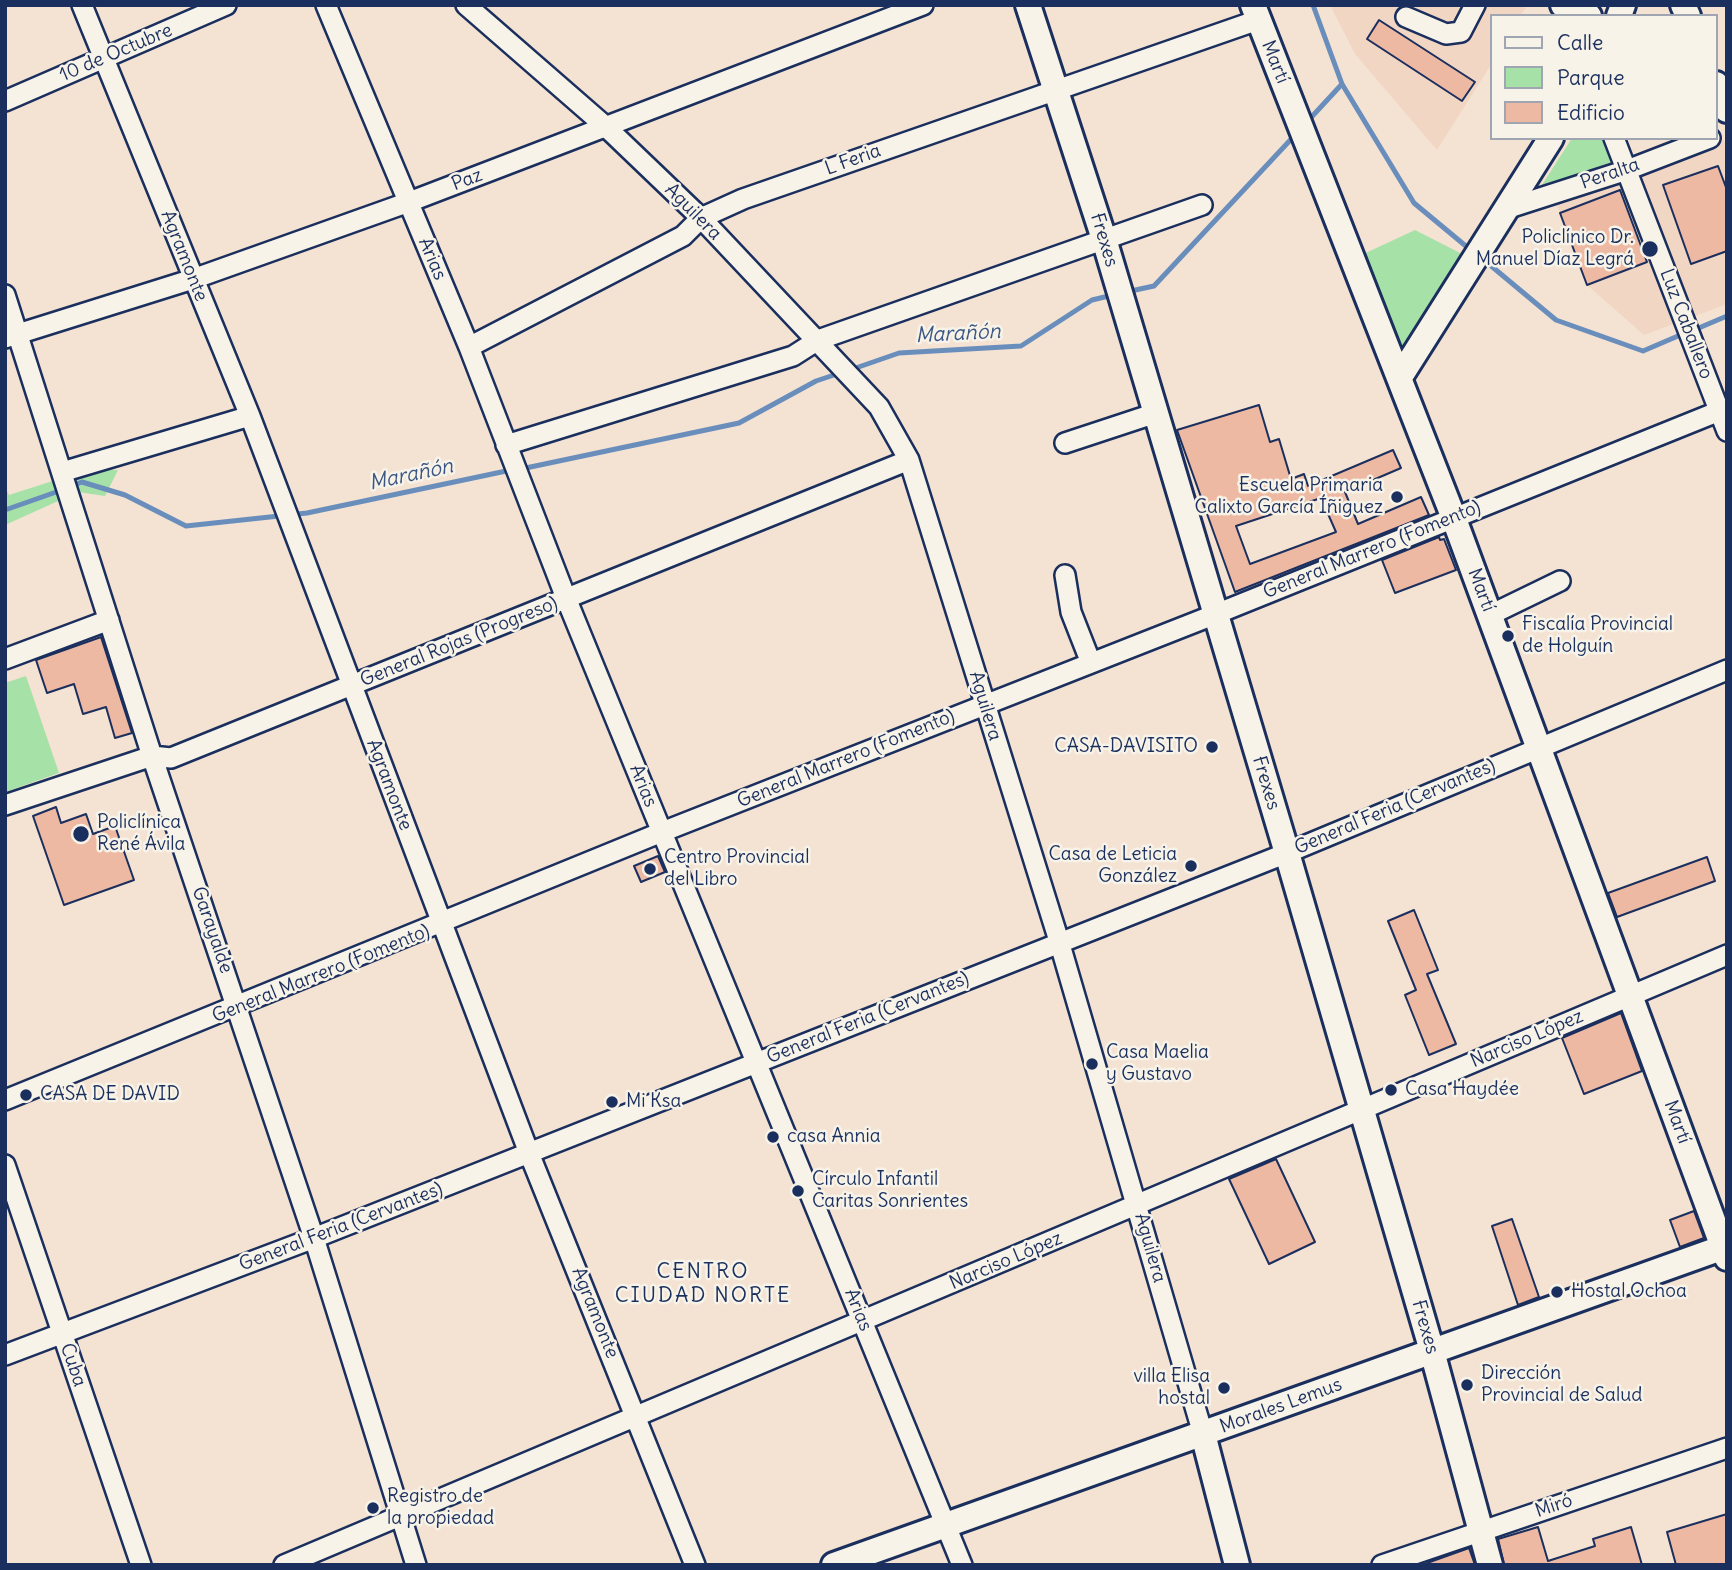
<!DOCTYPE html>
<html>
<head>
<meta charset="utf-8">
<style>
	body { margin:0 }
	#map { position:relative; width:1732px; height:1570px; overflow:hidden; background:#f4e2d3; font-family:Delius,sans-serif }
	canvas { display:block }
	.frame { position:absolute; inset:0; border:7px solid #1b2f5e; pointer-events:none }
	.legend { position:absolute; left:1490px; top:14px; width:228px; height:126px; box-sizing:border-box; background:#f7f3e8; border:2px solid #9fa5b1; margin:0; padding:9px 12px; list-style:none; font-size:21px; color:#1b2f5e }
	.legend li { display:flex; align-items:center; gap:14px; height:35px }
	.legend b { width:35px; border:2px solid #9fa5b1 }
</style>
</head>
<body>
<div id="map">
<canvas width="1732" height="1570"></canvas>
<div class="frame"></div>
<ul class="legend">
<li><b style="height:9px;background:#f7f3e8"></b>Calle</li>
<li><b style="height:19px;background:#a6e1a7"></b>Parque</li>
<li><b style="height:19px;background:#eeb9a2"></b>Edificio</li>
</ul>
</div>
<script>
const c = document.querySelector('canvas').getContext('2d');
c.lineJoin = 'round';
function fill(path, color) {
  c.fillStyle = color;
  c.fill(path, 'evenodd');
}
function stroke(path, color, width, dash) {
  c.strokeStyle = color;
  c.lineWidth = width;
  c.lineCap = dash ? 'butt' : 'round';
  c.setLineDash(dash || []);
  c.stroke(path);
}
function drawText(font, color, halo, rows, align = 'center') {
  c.font = font + ' Delius,sans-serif';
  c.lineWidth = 5;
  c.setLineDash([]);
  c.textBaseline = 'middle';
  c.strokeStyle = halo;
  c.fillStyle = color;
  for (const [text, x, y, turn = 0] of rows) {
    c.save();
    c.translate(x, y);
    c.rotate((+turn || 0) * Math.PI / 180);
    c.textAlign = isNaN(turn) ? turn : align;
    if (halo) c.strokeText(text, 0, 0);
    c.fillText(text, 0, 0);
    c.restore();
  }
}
fill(new Path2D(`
	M1330,5H1520L1526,8L1520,16H1492V63L1437,150L1355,54Z
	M1724,140L1727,148V304L1644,335L1587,285L1556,202Z`), '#f2d6c4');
fill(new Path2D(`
	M1572,138H1602L1613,165L1540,188Z
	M1415,230L1464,255L1401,357L1355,258Z
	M90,469L118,470L105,496L78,492L5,525V487L9,495Z
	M26,676L59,773L5,792V683Z`), '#a6e1a7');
stroke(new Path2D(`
	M1313,5L1342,84L1414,203L1473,252
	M1306,123L1342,84
	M1484,260L1556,320L1643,351L1685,333
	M1126,292L1154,286L1295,135
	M1694,330L1727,316
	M850,370L899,353L1021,346L1092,300L1113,295
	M521,469L739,423L816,381L840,373
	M71,486L82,482L125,495L186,526L307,513L511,470
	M5,510L62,490`), '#6a8ebc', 5);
const building = new Path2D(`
	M1379,20L1475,82L1462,101L1367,39Z
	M1718,166L1727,190V251L1691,264L1663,185Z
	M1620,190L1647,262L1587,285L1560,213Z
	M1259,405L1270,442L1279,439L1291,479L1304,474L1308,486L1393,450L1401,468L1345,492L1358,524L1421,497L1429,515L1235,592L1177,430ZM1321,498L1336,532L1250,564L1236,526Z
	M1439,537L1440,540L1444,539L1456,570L1395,593L1382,560Z
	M101,637L132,733L115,738L106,707L83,714L74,684L47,693L36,660Z
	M56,807L61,823L86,814L93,834L115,826L134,880L64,905L33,816Z
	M658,856L665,872L641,882L634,866Z
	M1707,857L1715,881L1617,917L1608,893Z
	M1414,910L1438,970L1427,974L1456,1044L1429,1055L1405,995L1416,990L1388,921Z
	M1621,1013L1642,1071L1584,1094L1562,1038Z
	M1276,1159L1315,1242L1269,1264L1229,1179Z
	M1694,1211L1704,1238L1680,1247L1670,1220Z
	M1512,1219L1539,1297L1518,1305L1492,1226Z
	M1727,1514V1565H1676L1667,1532Z
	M1538,1527L1548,1561L1595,1546L1593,1539L1631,1527L1642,1565H1504L1498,1539Z
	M1469,1548L1475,1565H1427V1563Z`);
fill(building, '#eeb9a2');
stroke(building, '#1b2f5e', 2);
const minor = new Path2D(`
	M82,5L250,416L529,1153L695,1565
	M326,5L469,347L566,598L962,1565
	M466,5L605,126L701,218L879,407L909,460L1059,941L1203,1434
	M1406,17L1446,34L1461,32L1475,5
	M5,101L226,5
	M1614,138L1727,431
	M1509,208L1627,170L1710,138
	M5,295L152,756L314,1238L416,1565
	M5,338L193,279L409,202L923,5
	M469,347L683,236L701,218L743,199L1258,20
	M1065,443L1156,413
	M506,445L793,356L818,340L1202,205
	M62,472L250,416
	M1065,575L1071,612L1091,663
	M1490,615L1560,581
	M5,659L109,620
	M5,805L152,756L171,758L909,460
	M5,1100L662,832L1216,614L1727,408
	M5,1165L141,1565
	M5,1355L314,1238L1287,853L1727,670
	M284,1565L1727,955
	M1382,1565L1727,1448`);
const major = new Path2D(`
	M1028,5L1104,239L1287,853L1432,1351L1490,1565
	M1253,5L1453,516L1727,1258
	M1563,5L1589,16
	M1683,5L1688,16
	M1619,16L1623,5
	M1716,84L1727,110
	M1400,377L1551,138
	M1203,1434L1237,1565
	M834,1565L1727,1246`);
stroke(minor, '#1b2f5e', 24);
stroke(major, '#1b2f5e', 30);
stroke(minor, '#f7f3e8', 19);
stroke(major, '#f7f3e8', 24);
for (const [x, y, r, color] of [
	[1650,249,9,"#1b2f5e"],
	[1397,497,7,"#1b2f5e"],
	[1508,636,7,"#1b2f5e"],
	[1212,747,7,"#1b2f5e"],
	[81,834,9,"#1b2f5e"],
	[1191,866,7,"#1b2f5e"],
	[650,869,7,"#1b2f5e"],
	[1092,1064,7,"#1b2f5e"],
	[1391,1090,7,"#1b2f5e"],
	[26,1095,7,"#1b2f5e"],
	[612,1102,7,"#1b2f5e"],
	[773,1137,7,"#1b2f5e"],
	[798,1191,7,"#1b2f5e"],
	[1557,1292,7,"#1b2f5e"],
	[1467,1385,7,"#1b2f5e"],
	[1224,1388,7,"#1b2f5e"],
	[373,1508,7,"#1b2f5e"]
]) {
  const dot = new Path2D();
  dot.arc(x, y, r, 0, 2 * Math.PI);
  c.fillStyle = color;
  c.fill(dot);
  stroke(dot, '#f7f3e8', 2.5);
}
drawText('19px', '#1b2f5e', '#f7f3e8', [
	["10 de Octubre",116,53,-23],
	["Martí",1275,62,68],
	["L Feria",853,160,-20],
	["Peralta",1610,174,-19],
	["Paz",467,180,-21],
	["Aguilera",693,212,45],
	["Frexes",1104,240,73],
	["Agramonte",184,256,68],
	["Arias",432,259,67],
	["Luz Caballero",1686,324,69],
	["General Marrero (Fomento)",1372,550,-22],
	["Martí",1481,590,69],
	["General Rojas (Progreso)",459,642,-22],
	["Aguilera",985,706,73],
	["General Marrero (Fomento)",846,759,-22],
	["Frexes",1266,783,73],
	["Agramonte",389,785,69],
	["Arias",643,786,68],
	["General Feria (Cervantes)",1395,807,-23],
	["Garayalde",212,930,71],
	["General Marrero (Fomento)",321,974,-22],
	["General Feria (Cervantes)",868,1018,-22],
	["Narciso López",1527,1039,-23],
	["Martí",1677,1122,70],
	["General Feria (Cervantes)",341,1227,-21],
	["Aguilera",1150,1248,74],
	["Narciso López",1006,1261,-23],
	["Arias",858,1310,68],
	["Agramonte",595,1313,68],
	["Frexes",1425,1327,74],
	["Cuba",73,1365,71],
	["Morales Lemus",1281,1406,-20],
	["Miró",1554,1506,-19]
]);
drawText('19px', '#1b2f5e', '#f7f3e8', [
	["Policlínico Dr.",1634,238,"right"],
	["Manuel Díaz Legrá",1634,260,"right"],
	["Escuela Primaria",1383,486,"right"],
	["Calixto García Íñiguez",1383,508,"right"],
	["Fiscalía Provincial",1522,625],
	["de Holguín",1522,647],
	["CASA-DAVISITO",1198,747,"right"],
	["Policlínica",97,823],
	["René Ávila",97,845],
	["Casa de Leticia",1177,855,"right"],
	["González",1177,877,"right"],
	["Centro Provincial",664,858],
	["del Libro",664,880],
	["Casa Maelia",1106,1053],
	["y Gustavo",1106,1075],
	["Casa Haydée",1405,1090],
	["CASA DE DAVID",40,1095],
	["Mi Ksa",626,1102],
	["casa Annia",787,1137],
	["Círculo Infantil",812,1180],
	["Caritas Sonrientes",812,1202],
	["Hostal Ochoa",1571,1292],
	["Dirección",1481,1374],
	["Provincial de Salud",1481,1396],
	["villa Elisa",1210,1377,"right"],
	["hostal",1210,1399,"right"],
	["Registro de",387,1497],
	["la propiedad",387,1519]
], 'left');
drawText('italic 21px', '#3c5785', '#f7f3e8', [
	["Marañón",958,334,-3],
	["Marañón",411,475,-12]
]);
c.letterSpacing = '2px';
drawText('21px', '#1b2f5e', '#f7f3e8', [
	["CENTRO",703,1272],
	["CIUDAD NORTE",703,1296]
]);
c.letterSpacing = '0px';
</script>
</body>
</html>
